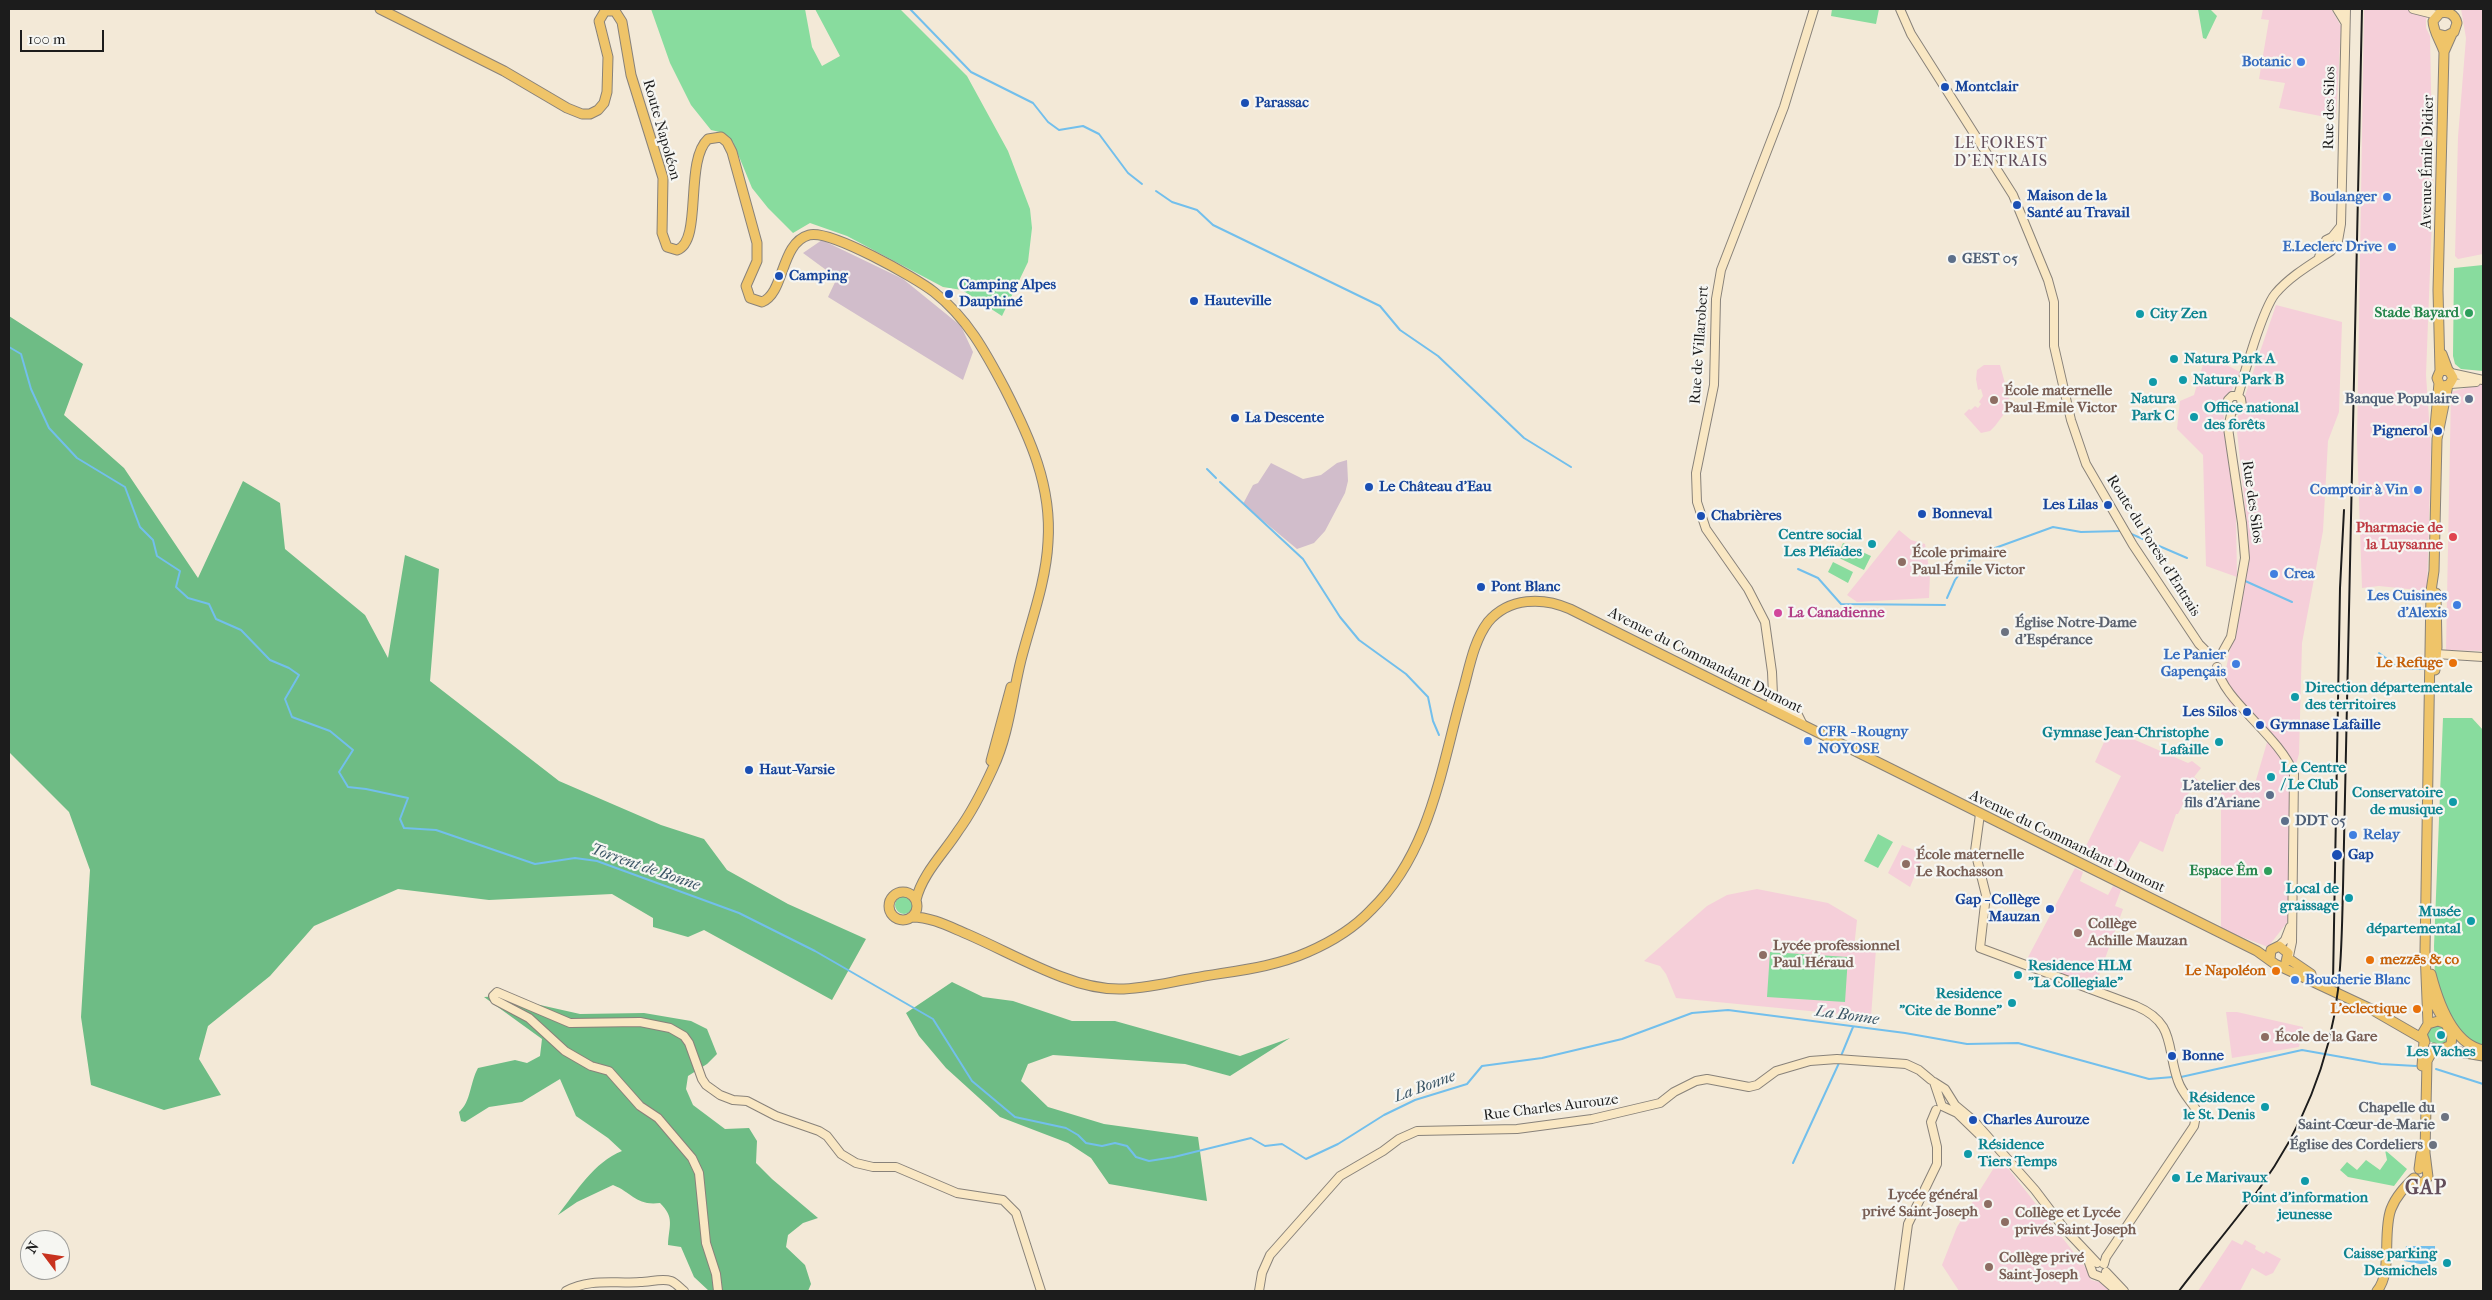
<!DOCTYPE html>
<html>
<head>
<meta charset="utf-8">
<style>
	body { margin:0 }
	#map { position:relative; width:2492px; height:1300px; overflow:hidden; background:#f3e9d7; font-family:"IM FELL French Canon",serif }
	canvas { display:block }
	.frame { position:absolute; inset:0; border:10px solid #1c1c1c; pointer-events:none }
	.north { position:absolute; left:20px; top:1230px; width:50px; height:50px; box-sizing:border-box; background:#f6f6f2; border:1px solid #9f9f9c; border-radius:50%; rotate:301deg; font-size:14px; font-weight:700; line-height:20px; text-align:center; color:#1c1c1c }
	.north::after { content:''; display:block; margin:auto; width:18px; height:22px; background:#c8321e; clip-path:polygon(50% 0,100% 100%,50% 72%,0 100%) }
	.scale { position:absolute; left:20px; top:30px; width:84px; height:22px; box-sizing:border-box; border:2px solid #1c1c1c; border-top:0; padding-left:6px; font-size:15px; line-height:18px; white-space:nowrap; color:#1c1c1c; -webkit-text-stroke:4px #f6f6f2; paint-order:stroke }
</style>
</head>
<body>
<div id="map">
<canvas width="2492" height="1300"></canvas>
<div class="frame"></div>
<div class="north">N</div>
<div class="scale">100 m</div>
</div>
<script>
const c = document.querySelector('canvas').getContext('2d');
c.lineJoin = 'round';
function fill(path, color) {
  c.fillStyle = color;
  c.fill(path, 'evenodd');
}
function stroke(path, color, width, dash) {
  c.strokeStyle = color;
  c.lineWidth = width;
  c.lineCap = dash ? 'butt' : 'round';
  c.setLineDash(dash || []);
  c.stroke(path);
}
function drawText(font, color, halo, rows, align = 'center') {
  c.font = font + ' "IM FELL French Canon",serif';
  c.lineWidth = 4.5;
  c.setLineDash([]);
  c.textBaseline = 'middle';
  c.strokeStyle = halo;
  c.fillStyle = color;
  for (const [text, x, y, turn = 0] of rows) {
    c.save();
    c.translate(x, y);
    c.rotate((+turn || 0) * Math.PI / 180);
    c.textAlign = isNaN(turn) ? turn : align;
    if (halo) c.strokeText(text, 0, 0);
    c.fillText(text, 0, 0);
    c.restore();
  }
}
fill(new Path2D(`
	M2263,9H2331L2341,26L2336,119L2279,108L2285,83L2259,79L2269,20L2261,19Z
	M2364,9H2434L2426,19V28L2430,36L2433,191L2426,375L2431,447L2427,591L2379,586L2362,588L2357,442Z
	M2461,9H2483V254L2458,259L2455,256L2458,137L2466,38Z
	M2276,305L2342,322L2339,412L2328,441L2323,531L2302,643L2299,754L2292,778L2288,853L2289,920L2268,947L2221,929V789L2254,787L2268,739L2228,701L2224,678L2245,581L2249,545L2236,422Z
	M2206,354L2240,372L2223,410L2236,514L2237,577L2206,566L2203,455L2177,429L2180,401L2194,395Z
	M1984,365H2000L2009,398L2007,410L1995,426L1990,431L1981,433L1964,414L1969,409L1971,410L1975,406L1978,408L1981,404L1979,402L1983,396L1981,389L1978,390L1976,379L1977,370Z
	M2483,383V642L2482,651L2446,650L2451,392Z
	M1899,530L1911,540L1925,544L1930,574L1929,598L1857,602L1847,595Z
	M2110,729L2188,763L2192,761L2201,768L2194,777L2199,781L2188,794L2178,814H2176L2163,852L2140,841L2122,873L2082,854L2121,776L2095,762Z
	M1902,845L1924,854L1910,887L1888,873Z
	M2075,868L2083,872L2080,881L2108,895L2113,886L2121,890L2115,906L2123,909L2095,986L2026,961Z
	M1757,889L1828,903L1857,920L1854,948L1876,949L1871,1017L1676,998L1666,974L1660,966L1644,961L1707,906L1727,895Z
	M2226,1012H2237L2303,1027L2299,1047L2232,1058Z
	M2000,1158L2086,1268L2091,1280L2104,1283L2112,1291H1959L1942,1265L1957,1227Z
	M2232,1240L2242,1245L2245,1240L2256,1246L2255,1249L2264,1254L2266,1251L2281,1259L2273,1273L2266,1276L2252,1268L2240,1291H2198Z`), '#f5cfd9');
fill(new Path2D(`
	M822,240L903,279L961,326L973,352L963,380L828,297L837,278L803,253Z
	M1347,460L1348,481L1345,493L1325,531L1314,543L1297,549L1243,504L1253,485L1258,483L1271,463L1303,479L1321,475L1337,463Z`), '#d1bdcb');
fill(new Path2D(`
	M651,9H805L812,47L822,66L840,56L815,9H900L967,76L1008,151L1030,209L1032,228L1028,262L1002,316L962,290L943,287L847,236L810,223L793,233L768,208L752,188L733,142L724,133L711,130L691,105L670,63Z
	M1832,9H1879L1876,24L1831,16Z
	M2198,9H2210L2217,16L2206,39L2203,38Z
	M2483,265V371L2461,369L2455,364L2453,356L2454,268Z
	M1843,543L1871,556L1864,570L1837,557Z
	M1833,562L1853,572L1848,583L1828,572Z
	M2443,718H2472L2483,730V1045L2468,1044L2448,1014L2435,981L2434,946Z
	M1878,834L1893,842L1878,868L1864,861Z
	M895 905a9 9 0 1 1 18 0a9 9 0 1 1-18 0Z
	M1770,952L1848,957L1845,1002L1767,997Z
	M2441,1025L2449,1035L2448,1043L2439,1046L2429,1041L2426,1034L2429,1027Z
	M2385,1150L2407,1169L2394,1186L2348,1177L2340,1170L2347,1162L2357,1170L2366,1160L2380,1170L2387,1160Z`), '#88dc9e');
fill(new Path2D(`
	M9,316L83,364L64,415L124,468L198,578L243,481L280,503L285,549L365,615L388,658L405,555L439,569L430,681L559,781L661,825L704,839L727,870L788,904L866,939L832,1000L704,930L688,937L653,927V918L612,894L489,900L398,889L314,926L270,976L208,1026L199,1059L221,1095L164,1110L91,1085L81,1017L90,870L69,812L9,752Z
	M952,982L983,997L1013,1001L1072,1021H1115L1240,1056L1290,1038L1230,1076L1185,1064L1053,1055L1028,1064L1021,1081L1048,1107L1104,1124L1198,1137L1207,1201L1109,1184L1091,1158L1068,1143L1000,1117L946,1068L919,1036L906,1013Z
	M500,996L580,1014L644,1013L691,1021L707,1029L717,1054L707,1064L688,1076L686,1089L693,1105L725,1129L749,1128L757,1141L756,1163L772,1179L818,1218L803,1223L788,1235L786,1247L805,1265L811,1284L808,1291H709L694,1277L681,1247L668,1245C669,1225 675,1218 660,1203C636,1206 633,1193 613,1185L577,1202L558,1215C576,1192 594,1162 622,1151L608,1138L576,1116L560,1079L522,1102L489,1107L465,1122L461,1121L459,1112C471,1102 470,1082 478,1068L515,1060L527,1063L540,1056L542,1039L484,997Z`), '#6ebc85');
fill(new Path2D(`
	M2406,1246H2435V1263L2420,1264L2404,1261Z`), '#72bfec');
stroke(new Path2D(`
	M910,9L971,72L1033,103L1048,122L1059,130L1083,126L1099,134L1128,173L1142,184
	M1156,191L1172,202L1197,210L1213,225L1380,306L1400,330L1438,356L1524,438L1571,467
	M9,347L21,354L31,389L49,428L77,458L125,487L140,527L153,540L157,556L180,571L176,587L188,598L209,604L216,619L241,630L270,660L289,668L299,675L285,699L292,717L330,731L353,750L339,772L348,787L366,789L408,798L400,819L404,828L436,830L535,864L575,858L597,861L739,913L815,951L933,1019L972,1081L1015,1117L1066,1128L1078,1135L1086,1143L1102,1146L1115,1143L1127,1146L1136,1157L1149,1161L1174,1157L1251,1138L1265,1146L1282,1144L1306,1159L1338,1144L1384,1115L1415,1100L1467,1084L1482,1066L1542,1058L1622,1039L1692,1013L1728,1010L1905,1033L1967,1044L2018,1043L2149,1079L2173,1077
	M1207,469L1216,478
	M1220,482L1303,559L1340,617L1359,640L1406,674L1428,697L1433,721L1439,735
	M2129,533L2187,558
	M1798,569L1818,578L1841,604L1945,605
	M2243,580L2292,602
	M1947,598L1955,580L1973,556L2053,527L2081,532L2120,531
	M2379,653L2399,668L2424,669
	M1841,1056L1853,1027
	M2436,1069L2483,1084
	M2181,1077L2302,1050L2381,1064L2416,1066
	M1793,1163L1839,1063`), '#72bfec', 2);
const secondary = new Path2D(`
	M1900,9L1911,34L2013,195L2048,280L2054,302V346L2071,420L2086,464L2133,545L2199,644L2211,656
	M2337,9L2345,22
	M2413,9L2437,15
	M2338,241L2341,224L2346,9
	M2319,257L2326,240L2332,237L2340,227
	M2451,373L2483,380
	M2451,384L2476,382
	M2238,396C2244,374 2263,309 2275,294C2290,276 2313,263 2331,251
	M2232,410L2228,406V400L2232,396H2238
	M2232,410L2238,409L2242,406L2241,399L2238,396
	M2431,651L2436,654L2483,657
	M2221,655L2231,637L2245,558L2242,523L2228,428L2232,410
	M2217,667C2222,700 2279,735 2294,774L2292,942L2289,956
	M1771,702L1798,715L1803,725
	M1769,707L1773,695L1772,672L1765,622L1748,589L1706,529L1697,502L1696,473L1714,385L1716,299L1721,270L1784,107L1814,9
	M1980,814L1975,851L1986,895L1980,948L2136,1006C2176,1023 2166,1047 2178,1081C2182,1093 2191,1101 2197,1111L2194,1126L2106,1257L2104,1264
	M2279,946L2285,940L2290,927
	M1934,1082L1945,1089L1955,1105L1973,1120L2035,1190L2063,1227L2097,1263
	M1934,1082L1942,1106L1957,1113L1990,1145
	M2087,1257L2093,1274L2101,1277L2117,1291
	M2106,1272L2124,1291
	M566,1291C590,1278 614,1284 640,1282C650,1282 662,1278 671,1281C676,1283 680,1288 684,1291
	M718,1291L716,1274L706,1243L699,1173L692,1158L658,1118L640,1106L609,1071L591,1066L565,1051L529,1018L495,1000L493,996L497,992L570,1023L640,1022L670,1028L684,1036L689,1043L702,1079L706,1085L720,1095L733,1100L747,1101L776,1116L819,1131L827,1136L841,1154L856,1163L873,1167H896L957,1193L1003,1200L1016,1213L1041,1291
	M1259,1291L1262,1273L1270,1255L1340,1176L1383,1151L1399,1139L1417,1131L1517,1129L1592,1119L1660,1103L1674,1092L1696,1081L1707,1079L1749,1087L1757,1085L1776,1071L1810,1061L1837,1059L1906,1064L1919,1070L1931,1080
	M1899,1291L1908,1224L1937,1164V1147L1931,1122L1936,1110`);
const primary = new Path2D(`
	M380,9L504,71L567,108L582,114H590L598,110L604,103L607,92L608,57L599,21L605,11H615L622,22L631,75L663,178L662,233L667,247L677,250C703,241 684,161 708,139L721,137L727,142L732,152L757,243V261L746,286L750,298L762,302C785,293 780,243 809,235C830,229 916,278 934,292C967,318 985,351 1005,389C1030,438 1052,486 1048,542C1046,582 1031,621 1021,660C1012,696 1009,734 993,768C983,790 972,812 958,831C944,853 922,874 916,900
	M2438,34L2446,36L2454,32L2457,23C2455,14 2448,11 2440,13L2433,21C2433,31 2441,42 2444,52
	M2442,354L2448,370
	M2442,370L2449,371L2453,378L2449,385L2443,386
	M2440,371L2438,290L2444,52L2452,34
	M2435,427L2439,383L2437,378L2440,371
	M2435,670L2437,647L2436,593
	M991,761L1011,687
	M889 906a14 14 0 1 1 28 0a14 14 0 1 1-28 0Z
	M912,917C932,917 950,927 967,934C999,948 1030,965 1062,977C1080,984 1099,989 1119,989C1144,989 1170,982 1194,978C1232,971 1272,968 1308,952C1331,942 1354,928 1371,910C1430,853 1441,769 1462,694C1469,670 1473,642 1488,622C1509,597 1543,597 1570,609L2257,951L2275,964L2371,1009L2423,1039
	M2270,959L2271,950L2279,946L2288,953L2286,962
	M2289,959L2311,974
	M2431,974C2438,1001 2453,1044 2483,1050
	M2432,993L2435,1005L2452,1035L2451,1045L2442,1049
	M2428,1024L2425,951L2431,591L2434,571L2437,439L2448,385
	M2425,1042L2422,1034L2428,1024L2438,1021L2444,1023
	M2442,1049L2483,1056
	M2422,1066L2424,1041
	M2419,1169L2421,1154
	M2414,1178L2418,1182L2423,1183L2428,1177L2425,1153L2427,1061L2434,1048
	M2377,1291C2393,1272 2382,1233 2391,1209C2396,1196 2405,1187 2414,1178`);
stroke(secondary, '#88827a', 10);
stroke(primary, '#88827a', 11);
stroke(secondary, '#f9e7c3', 8);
stroke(primary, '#efc469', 9);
stroke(new Path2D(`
	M2333,982L2340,588L2344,510
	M2179,1291C2205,1257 2233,1224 2259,1189C2301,1131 2330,1062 2338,990C2342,956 2342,922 2343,888L2362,9`), '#1c1c1c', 2);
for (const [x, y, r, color] of [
	[2301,62,5,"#3f7fe0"],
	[1945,87,5,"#1a4fb4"],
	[1245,103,5,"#1a4fb4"],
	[2387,197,5,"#3f7fe0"],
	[2017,205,5,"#1a4fb4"],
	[2392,247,5,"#3f7fe0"],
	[1952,259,5,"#5c6f8a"],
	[779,276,5,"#1a4fb4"],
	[949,294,5,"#1a4fb4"],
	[1194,301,5,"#1a4fb4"],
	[2469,313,5,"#2e9e5b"],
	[2140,314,5,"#0f9aa8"],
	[2174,359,5,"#0f9aa8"],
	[2183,380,5,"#0f9aa8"],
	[2153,382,5,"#0f9aa8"],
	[2469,399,5,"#5c6f8a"],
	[1994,400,5,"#8d6e63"],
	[2194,417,5,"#0f9aa8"],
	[1235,418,5,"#1a4fb4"],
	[2438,431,5,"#1a4fb4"],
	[1369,487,5,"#1a4fb4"],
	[2418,490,5,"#3f7fe0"],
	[2108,505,5,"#1a4fb4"],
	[1922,514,5,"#1a4fb4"],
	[1701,516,5,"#1a4fb4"],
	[2453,537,5,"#e0444e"],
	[1872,544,5,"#0f9aa8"],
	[1902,562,5,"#8d6e63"],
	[2274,574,5,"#3f7fe0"],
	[1481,587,5,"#1a4fb4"],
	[2457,605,5,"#3f7fe0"],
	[1778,613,5,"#d1479c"],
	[2005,632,5,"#6b7280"],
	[2453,663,5,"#e8710a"],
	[2236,664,5,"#3f7fe0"],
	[2295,697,5,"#0f9aa8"],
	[2247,712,5,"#1a4fb4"],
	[2260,725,5,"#1a4fb4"],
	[1808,741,5,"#3f7fe0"],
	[2219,742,5,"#0f9aa8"],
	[749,770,5,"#1a4fb4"],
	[2271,777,5,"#0f9aa8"],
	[2270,795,5,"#5c6f8a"],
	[2453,802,5,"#0f9aa8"],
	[2285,821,5,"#5c6f8a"],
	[2353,835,5,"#3f7fe0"],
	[2337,855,6,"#1a4fb4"],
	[1906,864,5,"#8d6e63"],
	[2268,871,5,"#2e9e5b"],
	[2349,898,5,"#0f9aa8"],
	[2050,909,5,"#1a4fb4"],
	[2471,921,5,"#0f9aa8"],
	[2078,933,5,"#8d6e63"],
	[1763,955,5,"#8d6e63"],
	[2370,960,5,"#e8710a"],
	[2276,971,5,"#e8710a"],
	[2018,975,5,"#0f9aa8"],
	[2295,980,5,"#3f7fe0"],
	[2012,1003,5,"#0f9aa8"],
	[2417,1009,5,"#e8710a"],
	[2441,1035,5,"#0f9aa8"],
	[2265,1037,5,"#8d6e63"],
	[2172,1056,5,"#1a4fb4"],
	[2265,1107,5,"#0f9aa8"],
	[2445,1117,5,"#6b7280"],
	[1973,1120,5,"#1a4fb4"],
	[2433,1145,5,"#6b7280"],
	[1968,1154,5,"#0f9aa8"],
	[2176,1178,5,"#0f9aa8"],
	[2305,1181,5,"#0f9aa8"],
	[1988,1204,5,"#8d6e63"],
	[2005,1222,5,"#8d6e63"],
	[2447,1263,5,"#0f9aa8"],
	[1989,1267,5,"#8d6e63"]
]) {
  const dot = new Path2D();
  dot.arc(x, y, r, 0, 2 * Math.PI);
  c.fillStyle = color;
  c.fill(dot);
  stroke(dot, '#f6f6f2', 2);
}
drawText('bold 15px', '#366cbe', '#f6f6f2', [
	["Botanic",2291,62],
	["Boulanger",2377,197],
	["E.Leclerc Drive",2382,247],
	["Comptoir à Vin",2408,490],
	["Crea",2284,574,"left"],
	["Les Cuisines",2447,596],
	["d'Alexis",2447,613],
	["Le Panier",2226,655],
	["Gapençais",2226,672],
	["CFR - Rougny",1818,732,"left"],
	["NOYOSE",1818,749,"left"],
	["Relay",2363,835,"left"],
	["Boucherie Blanc",2305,980,"left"]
], 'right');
drawText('bold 15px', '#164399', '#f6f6f2', [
	["Montclair",1955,87],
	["Parassac",1255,103],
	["Maison de la",2027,196],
	["Santé au Travail",2027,213],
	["Camping",789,276],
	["Camping Alpes",959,285],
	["Dauphiné",959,302],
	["Hauteville",1204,301],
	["La Descente",1245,418],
	["Pignerol",2428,431,"right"],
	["Le Château d'Eau",1379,487],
	["Les Lilas",2098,505,"right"],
	["Bonneval",1932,514],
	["Chabrières",1711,516],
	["Pont Blanc",1491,587],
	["Les Silos",2237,712,"right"],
	["Gymnase Lafaille",2270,725],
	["Haut-Varsie",759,770],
	["Gap",2348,855],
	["Gap - Collège",2040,900,"right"],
	["Mauzan",2040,917,"right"],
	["Bonne",2182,1056],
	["Charles Aurouze",1983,1120]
], 'left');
drawText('15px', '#1c1c1c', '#f6f6f2', [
	["Rue des Silos",2330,108,-89],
	["Route Napoléon",661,130,74],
	["Avenue Émile Didier",2428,162,-89],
	["Rue de Villarobert",1700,345,-86],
	["Rue des Silos",2252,502,82],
	["Route du Forest d'Entrais",2153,546,58],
	["Avenue du Commandant Dumont",1705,661,27],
	["Avenue du Commandant Dumont",2067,842,26],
	["Rue Charles Aurouze",1551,1108,-7]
]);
drawText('bold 15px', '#4e5e75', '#f6f6f2', [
	["GEST 05",1962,259],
	["Banque Populaire",2459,399,"right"],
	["L'atelier des",2260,786,"right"],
	["fils d'Ariane",2260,803,"right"],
	["DDT 05",2295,821]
], 'left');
drawText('bold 15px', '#27864d', '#f6f6f2', [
	["Stade Bayard",2459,313],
	["Espace Êm",2258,871]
], 'right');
drawText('bold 15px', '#0d838f', '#f6f6f2', [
	["City Zen",2150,314],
	["Natura Park A",2184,359],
	["Natura Park B",2193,380],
	["Natura",2153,399,"center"],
	["Park C",2153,416,"center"],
	["Office national",2204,408],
	["des forêts",2204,425],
	["Centre social",1862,535,"right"],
	["Les Pléïades",1862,552,"right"],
	["Direction départementale",2305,688],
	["des territoires",2305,705],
	["Gymnase Jean-Christophe",2209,733,"right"],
	["Lafaille",2209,750,"right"],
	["Le Centre",2281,768],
	["/ Le Club",2281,785],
	["Conservatoire",2443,793,"right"],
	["de musique",2443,810,"right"],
	["Local de",2339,889,"right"],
	["graissage",2339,906,"right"],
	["Musée",2461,912,"right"],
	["départemental",2461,929,"right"],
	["Residence HLM",2028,966],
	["\"La Collegiale\"",2028,983],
	["Residence",2002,994,"right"],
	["\"Cite de Bonne\"",2002,1011,"right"],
	["Les Vaches",2441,1052,"center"],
	["Résidence",2255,1098,"right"],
	["le St. Denis",2255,1115,"right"],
	["Résidence",1978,1145],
	["Tiers Temps",1978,1162],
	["Le Marivaux",2186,1178],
	["Point d'information",2305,1198,"center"],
	["jeunesse",2305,1215,"center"],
	["Caisse parking",2437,1254,"right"],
	["Desmichels",2437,1271,"right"]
], 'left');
drawText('bold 15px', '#785e54', '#f6f6f2', [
	["École maternelle",2004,391],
	["Paul-Emile Victor",2004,408],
	["École primaire",1912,553],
	["Paul-Émile Victor",1912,570],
	["École maternelle",1916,855],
	["Le Rochasson",1916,872],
	["Collège",2088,924],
	["Achille Mauzan",2088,941],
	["Lycée professionnel",1773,946],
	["Paul Héraud",1773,963],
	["École de la Gare",2275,1037],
	["Lycée général",1978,1195,"right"],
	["privé Saint-Joseph",1978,1212,"right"],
	["Collège et Lycée",2015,1213],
	["privés Saint-Joseph",2015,1230],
	["Collège privé",1999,1258],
	["Saint-Joseph",1999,1275]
], 'left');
drawText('bold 15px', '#be3a42', '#f6f6f2', [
	["Pharmacie de",2443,528],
	["la Luysanne",2443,545]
], 'right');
drawText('bold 15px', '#b23c85', '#f6f6f2', [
	["La Canadienne",1788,613]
], 'left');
drawText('bold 15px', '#5b616d', '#f6f6f2', [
	["Église Notre-Dame",2015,623,"left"],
	["d'Espérance",2015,640,"left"],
	["Chapelle du",2435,1108],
	["Saint-Cœur-de-Marie",2435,1125],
	["Église des Cordeliers",2423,1145]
], 'right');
drawText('bold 15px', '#c56008', '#f6f6f2', [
	["Le Refuge",2443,663],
	["mezzēs & co",2380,960,"left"],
	["Le Napoléon",2266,971],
	["L'eclectique",2407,1009]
], 'right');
c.letterSpacing = '1px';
drawText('16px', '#624d5a', '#f6f6f2', [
	["LE FOREST",2001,144],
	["D'ENTRAIS",2001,162]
]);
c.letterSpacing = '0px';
drawText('italic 16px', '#3a5565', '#f6f6f2', [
	["Torrent de Bonne",645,868,19],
	["La Bonne",1847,1016,8],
	["La Bonne",1425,1087,-20]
]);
c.letterSpacing = '1px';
drawText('bold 20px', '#624d5a', '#f6f6f2', [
	["GAP",2426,1189]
]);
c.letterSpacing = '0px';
</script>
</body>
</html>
